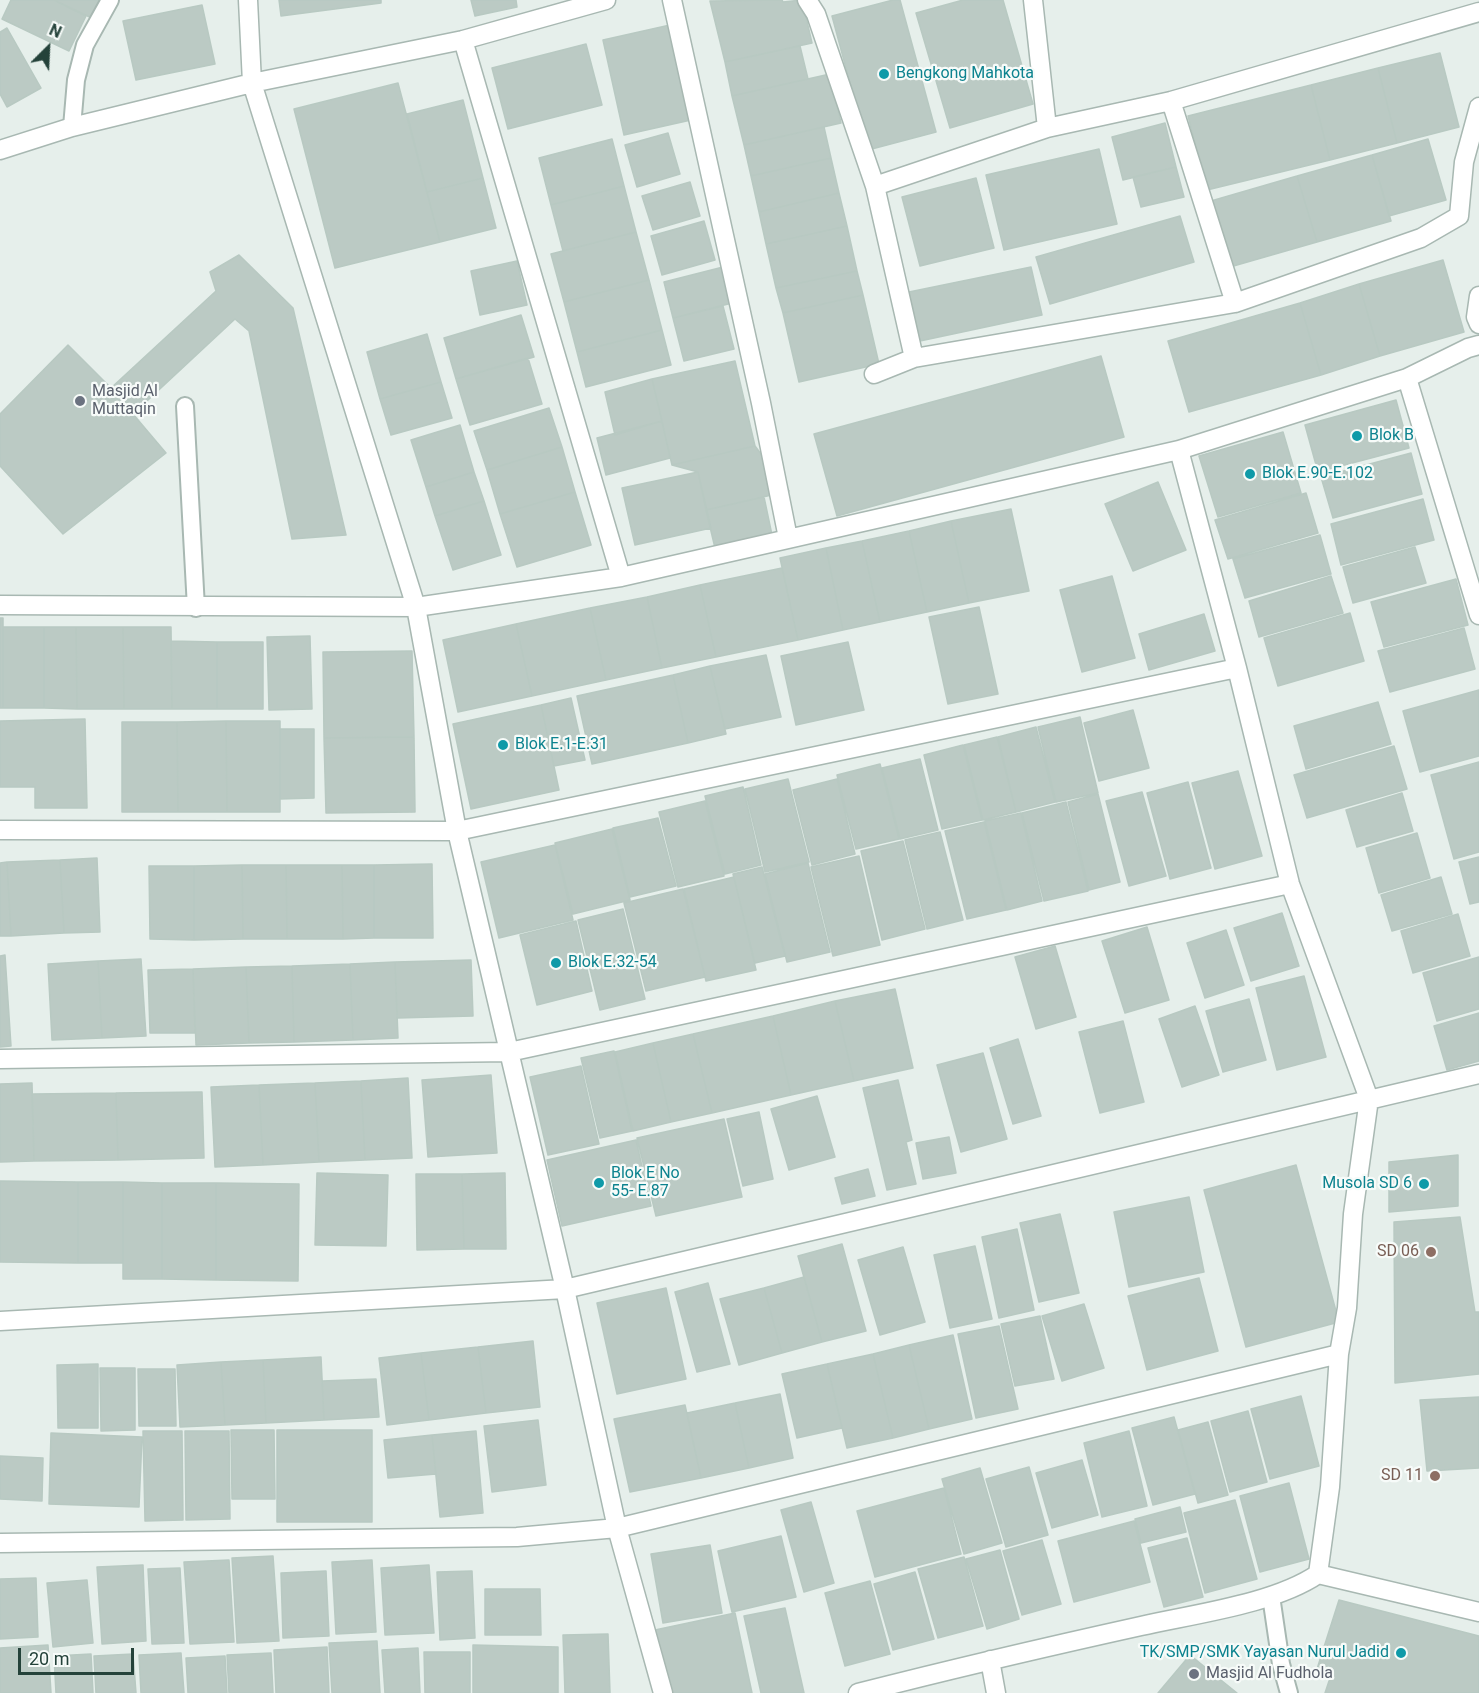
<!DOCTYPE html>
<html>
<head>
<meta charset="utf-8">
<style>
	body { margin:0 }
	#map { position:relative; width:1479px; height:1693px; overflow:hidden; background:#e6efeb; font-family:Roboto,sans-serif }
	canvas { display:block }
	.north { position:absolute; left:18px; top:18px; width:60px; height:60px; -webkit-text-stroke:4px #f7fbf9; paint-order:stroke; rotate:24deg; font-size:16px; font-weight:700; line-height:24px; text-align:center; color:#24423a }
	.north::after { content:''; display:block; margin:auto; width:21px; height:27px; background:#24423a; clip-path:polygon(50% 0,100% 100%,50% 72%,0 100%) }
	.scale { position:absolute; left:18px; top:1648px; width:116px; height:27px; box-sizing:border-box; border:3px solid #24423a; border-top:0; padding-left:8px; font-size:18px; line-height:21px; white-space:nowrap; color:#24423a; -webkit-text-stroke:4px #f7fbf9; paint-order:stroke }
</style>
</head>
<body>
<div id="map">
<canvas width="1479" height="1693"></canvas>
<div class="north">N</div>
<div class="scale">20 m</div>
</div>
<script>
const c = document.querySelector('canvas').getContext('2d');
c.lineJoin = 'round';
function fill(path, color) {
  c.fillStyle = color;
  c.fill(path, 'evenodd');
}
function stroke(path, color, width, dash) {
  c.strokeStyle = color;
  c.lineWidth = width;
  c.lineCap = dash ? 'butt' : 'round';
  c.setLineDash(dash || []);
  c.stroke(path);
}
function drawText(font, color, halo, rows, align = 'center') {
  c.font = font + ' Roboto,sans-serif';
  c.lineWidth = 4.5;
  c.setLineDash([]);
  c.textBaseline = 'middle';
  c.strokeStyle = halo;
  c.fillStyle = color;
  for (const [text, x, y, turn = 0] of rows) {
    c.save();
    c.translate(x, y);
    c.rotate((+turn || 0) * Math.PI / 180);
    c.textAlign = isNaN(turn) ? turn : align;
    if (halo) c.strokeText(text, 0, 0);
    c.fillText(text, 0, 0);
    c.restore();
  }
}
const building = new Path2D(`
	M11,0H54L86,16L69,51L2,19Z
	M54,0H108L98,21Z
	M279,0H381V3L281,16Z
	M471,0H516L517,7L475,16Z
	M782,0L783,2L802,0L812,43L725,62L710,1Z
	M893,0H900L936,132L868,150L832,16Z
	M963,0H1003L1033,104L950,128L916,13Z
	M202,5L215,64L136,80L123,21Z
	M670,25L691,120L624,135L603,40Z
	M7,28L41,88L7,107L0,94V32Z
	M586,44L602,105L508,129L492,68Z
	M800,46L808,79L732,96L725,62Z
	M1440,53L1459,127L1397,143L1378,68Z
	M1378,68L1397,143L1330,160L1311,85Z
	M830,74L841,123L744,145L732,96Z
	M398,83L440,242L335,268L294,109Z
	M1311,85L1330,160L1207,190L1188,116Z
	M463,100L483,178L427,192L407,114Z
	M1165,123L1176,167L1123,180L1112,137Z
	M824,127L831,158L751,176L744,145Z
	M668,133L680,174L637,187L625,145Z
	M612,139L624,186L551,205L539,158Z
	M1428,139L1446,200L1389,216L1372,155Z
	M1099,149L1117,224L1004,250L986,175Z
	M1372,155L1391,221L1317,242L1297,176Z
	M831,158L839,193L759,212L751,176Z
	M1176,167L1184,197L1141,207L1133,177Z
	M1297,176L1317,242L1230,267L1211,201Z
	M483,178L496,228L440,242L427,192Z
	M976,178L994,248L920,266L902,197Z
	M690,182L700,216L653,230L642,196Z
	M624,186L636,232L563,251L551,205Z
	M839,193L847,226L766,244L759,212Z
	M1180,216L1194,262L1050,304L1036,257Z
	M704,221L715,260L662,275L651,236Z
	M847,226L857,271L776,288L766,244Z
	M636,232L649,280L564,302L551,254Z
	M239,255L293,308L346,535L292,539L249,331L235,319L133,414L166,453L63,534L0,466V414L68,345L111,388L216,291L210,272Z
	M1443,260L1464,332L1380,356L1359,284Z
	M517,261L527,305L480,315L471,271Z
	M727,266L736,302L673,318L664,282Z
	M1031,267L1042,315L920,341L909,292Z
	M857,271L863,295L783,313L776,288Z
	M649,280L662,330L577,352L564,302Z
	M1359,284L1380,356L1321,375L1300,303Z
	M863,295L879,364L799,382L783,313Z
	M1300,303L1321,375L1189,412L1168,341Z
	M723,306L734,349L684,361L673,318Z
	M521,315L534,357L456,379L444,338Z
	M662,330L671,365L586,387L577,352Z
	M427,334L441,382L380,399L367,352Z
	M1101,356L1124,437L837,516L814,434Z
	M528,358L542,404L470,425L456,379Z
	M735,361L755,446L672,465L652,379Z
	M652,379L662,421L615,435L605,392Z
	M441,382L452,418L391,435L380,399Z
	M1396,400L1409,448L1318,472L1305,425Z
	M549,408L562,447L487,470L474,431Z
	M662,421L670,458L606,475L597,438Z
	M460,425L474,472L426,487L411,440Z
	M1283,432L1301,493L1218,517L1199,456Z
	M755,446L789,491L706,510L698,472L672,465Z
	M562,447L575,492L500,514L487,470Z
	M1411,453L1422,494L1333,518L1321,477Z
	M474,472L484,501L435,516L426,487Z
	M698,472L711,528L635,545L622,488Z
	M1158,482L1186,550L1133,571L1105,504Z
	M575,492L591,545L517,567L500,514Z
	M1306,493L1318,533L1228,559L1215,520Z
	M764,497L772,535L715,548L706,510Z
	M1423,499L1434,540L1341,565L1331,524Z
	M484,501L501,555L453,570L435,516Z
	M1011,509L1029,591L969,603L951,521Z
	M951,521L969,603L927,612L909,531Z
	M909,531L927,612L880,622L862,541Z
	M1320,535L1331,574L1245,598L1233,559Z
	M862,541L880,622L843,630L826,548Z
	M1415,547L1426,583L1353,603L1343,567Z
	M826,548L843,630L798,640L780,558Z
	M782,568L798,640L716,657L700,585Z
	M1112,576L1135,658L1082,672L1060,590Z
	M1331,576L1343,613L1259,637L1249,601Z
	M1456,579L1468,625L1384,647L1371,602Z
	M700,585L716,657L662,668L647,597Z
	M647,597L662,668L606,680L590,608Z
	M979,607L998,694L948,704L929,617Z
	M590,608L606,680L532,696L516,624Z
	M1350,613L1364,661L1278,686L1264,638Z
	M1204,614L1215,651L1149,670L1139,634Z
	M0,618H3V708H0Z
	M516,624L532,696L458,712L443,640Z
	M3,627H44V708H3Z
	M44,627H76L77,709L44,708Z
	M76,627H123L124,709H77Z
	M123,627H171L172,709H124Z
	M1464,628L1475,669L1390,692L1378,651Z
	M310,636L312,709L269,710L267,637Z
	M171,641L217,642V709H172Z
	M217,642H263V709H217Z
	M848,642L864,710L796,725L781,656Z
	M412,651L414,737L324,738L323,652Z
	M766,655L781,717L725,729L710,666Z
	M710,666L726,734L688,743L673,675Z
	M673,675L688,743L592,764L577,696Z
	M1479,690V756L1420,772L1403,711Z
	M571,698L585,760L554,766L541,705Z
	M1378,702L1391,744L1306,769L1294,726Z
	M541,705L559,790L471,809L453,724Z
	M1133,710L1149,768L1099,781L1084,723Z
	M1080,717L1098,793L1056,802L1038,727Z
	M85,719L87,808H35V787H0V721Z
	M226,721L227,812H178L177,722Z
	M226,721H280V812H227Z
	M122,722H177L178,812H122Z
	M1036,727L1055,802L1016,812L998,737Z
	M280,729H314V798L280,799Z
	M414,737L415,812L326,813L324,738Z
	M997,737L1016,812L983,820L964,745Z
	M963,745L982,820L942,829L924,755Z
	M1394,746L1407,789L1307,818L1294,775Z
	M920,759L938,830L900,839L882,768Z
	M1479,762V852L1454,859L1431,775Z
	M880,764L899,839L856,849L837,775Z
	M1238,771L1262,856L1215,869L1192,783Z
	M788,779L809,862L765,872L745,789Z
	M837,779L855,854L812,865L793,790Z
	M1188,782L1211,868L1170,879L1147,793Z
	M743,787L761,865L725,874L705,796Z
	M1142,792L1166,876L1129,886L1106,801Z
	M1402,793L1413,831L1357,847L1346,810Z
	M1098,794L1120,882L1089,890L1068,802Z
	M705,801L724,876L678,887L659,812Z
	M1066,802L1088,891L1044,901L1022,813Z
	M1021,813L1042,901L1007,910L985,821Z
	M658,818L676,886L630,897L613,828Z
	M984,822L1006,910L967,919L945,831Z
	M612,829L630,900L573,914L555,843Z
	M940,832L963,920L927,929L905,840Z
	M1417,833L1430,878L1379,893L1366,848Z
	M903,841L925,929L882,940L861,851Z
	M555,845L573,920L499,938L481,862Z
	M859,856L880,945L833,956L811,867Z
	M1479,857V902L1470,904L1459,862Z
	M97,858L100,932L64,933L60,860Z
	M60,860L64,933L11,936L7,862Z
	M7,862L11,936H0V863Z
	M808,863L830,952L787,962L765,874Z
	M432,864L433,938H374V865Z
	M242,865H286L287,939H243Z
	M242,865L243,939L194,940V866Z
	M286,865H342L343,939H287Z
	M342,865H374V938L343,939Z
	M149,866H194V940L150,939Z
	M762,867L785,956L755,963L733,874Z
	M734,877L756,970L706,981L684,889Z
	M1441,877L1452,914L1392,931L1381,895Z
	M683,889L705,977L646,991L624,903Z
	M623,909L645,999L600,1010L578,920Z
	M1282,913L1299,966L1251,981L1234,928Z
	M1458,914L1470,956L1413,973L1401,931Z
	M576,921L592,991L537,1005L520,935Z
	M1147,927L1169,1000L1125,1013L1102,941Z
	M1226,930L1244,985L1205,998L1187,943Z
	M1055,946L1076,1017L1036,1029L1015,957Z
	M5,955L11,1046L0,1047V956Z
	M1479,957V1009L1437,1021L1423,973Z
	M141,959L146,1036L102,1038L98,961Z
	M471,960L473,1016L397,1018L395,962Z
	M98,961L102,1038L52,1040L48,964Z
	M395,962L398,1038L353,1040L350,964Z
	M350,964L353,1040L294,1042L292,966Z
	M292,966L294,1042L249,1043L246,967Z
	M246,967L249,1043L196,1045L193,969Z
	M193,969L195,1033H150L148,970Z
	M1304,976L1326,1057L1277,1070L1256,988Z
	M895,989L913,1068L854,1081L835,1001Z
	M1249,999L1266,1060L1223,1072L1206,1011Z
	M835,1001L854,1081L791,1095L773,1016Z
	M1195,1006L1219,1075L1182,1087L1159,1019Z
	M1479,1013V1061L1447,1070L1434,1026Z
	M773,1016L791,1095L712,1113L693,1034Z
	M1123,1021L1144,1102L1100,1113L1079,1032Z
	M693,1034L712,1113L671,1122L653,1043Z
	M1018,1039L1041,1116L1013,1124L990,1048Z
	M653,1043L671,1122L633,1131L615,1052Z
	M614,1051L632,1131L600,1138L581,1058Z
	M983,1053L1007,1139L961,1152L937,1065Z
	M581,1066L599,1144L548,1155L530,1077Z
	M491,1075L497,1153L428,1157L422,1080Z
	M408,1078L412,1158L365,1160L361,1081Z
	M898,1080L912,1140L906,1142L916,1184L887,1190L863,1088Z
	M361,1081L365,1160L319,1162L315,1083Z
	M32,1083L34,1161L0,1162V1084Z
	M315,1083L319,1162L263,1165L259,1085Z
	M259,1085L263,1165L215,1167L211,1087Z
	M202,1092L204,1158L118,1160L116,1093Z
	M116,1093L118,1160L34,1161L32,1094Z
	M817,1096L835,1157L789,1170L771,1109Z
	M759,1112L773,1179L743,1186L727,1119Z
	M724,1119L742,1197L656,1216L637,1138Z
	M949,1137L956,1173L923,1179L916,1143Z
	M636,1140L651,1206L562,1226L547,1160Z
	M1458,1155V1206L1389,1212V1162Z
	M1296,1165L1339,1322L1246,1347L1204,1190Z
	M868,1169L875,1196L842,1204L835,1178Z
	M317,1173L388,1175L386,1246L315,1245Z
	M505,1173L506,1249H464L462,1174Z
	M416,1174H462L464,1249L417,1250Z
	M0,1181L78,1182V1263L0,1262Z
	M78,1182H123V1263H78Z
	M123,1182L162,1183V1279H123Z
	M162,1183H216V1280L162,1279Z
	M216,1183L299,1184L298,1281L216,1280Z
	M1189,1197L1204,1272L1129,1287L1114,1212Z
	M1060,1214L1079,1293L1039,1302L1020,1223Z
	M1460,1217L1475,1312H1479V1374L1395,1383L1394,1222Z
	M1017,1229L1034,1310L999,1318L982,1237Z
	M842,1244L866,1331L822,1342L798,1256Z
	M975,1246L992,1319L950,1328L934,1255Z
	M903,1247L925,1322L880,1335L858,1260Z
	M804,1277L822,1342L782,1353L764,1288Z
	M1199,1278L1218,1351L1147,1370L1128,1296Z
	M708,1283L730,1364L697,1372L675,1292Z
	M666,1288L686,1379L617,1394L597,1303Z
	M764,1288L782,1353L739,1365L720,1299Z
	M1084,1304L1104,1368L1062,1381L1042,1316Z
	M1040,1316L1054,1379L1015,1386L1001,1324Z
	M999,1326L1018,1409L976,1418L958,1334Z
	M953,1335L972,1419L929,1429L909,1345Z
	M533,1341L540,1407L486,1413L478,1347Z
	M909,1345L929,1429L893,1438L873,1354Z
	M478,1347L486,1413L429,1420L421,1353Z
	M421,1353L429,1420L387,1425L379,1358Z
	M873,1354L893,1438L847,1448L827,1364Z
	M321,1357L324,1420L266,1423L263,1360Z
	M263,1360L266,1423L225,1425L221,1362Z
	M221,1362L225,1425L180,1427L177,1365Z
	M98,1364V1428H58L57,1365Z
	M827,1364L842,1428L797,1438L782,1374Z
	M100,1368H135V1430L101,1431Z
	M138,1369H175L176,1426H139Z
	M376,1379L379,1417L324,1420L322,1381Z
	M780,1394L793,1458L749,1468L735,1403Z
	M1301,1396L1319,1466L1270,1479L1251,1409Z
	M1479,1397V1468L1427,1471L1420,1400Z
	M735,1403L749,1468L701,1478L687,1413Z
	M685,1405L701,1478L630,1492L614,1419Z
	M1248,1411L1267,1482L1230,1492L1211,1421Z
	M1174,1417L1195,1494L1153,1505L1132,1428Z
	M538,1420L546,1485L492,1492L484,1426Z
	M1208,1422L1228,1495L1198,1503L1178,1430Z
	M231,1430H274L275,1499H232Z
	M277,1430H372V1522H277Z
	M143,1431H182L183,1520L145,1521Z
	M185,1431H229L230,1519L186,1520Z
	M476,1431L483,1513L440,1517L432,1435Z
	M1129,1431L1147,1506L1102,1517L1084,1443Z
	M51,1433L142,1437L139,1507L49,1504Z
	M432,1435L436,1474L388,1478L384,1440Z
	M0,1456L43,1458L42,1501L0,1499Z
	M1082,1460L1098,1515L1052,1528L1036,1473Z
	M1029,1467L1048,1535L1006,1547L986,1479Z
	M980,1468L1002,1543L964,1554L942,1479Z
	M1289,1483L1309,1559L1260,1572L1240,1496Z
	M944,1488L961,1554L875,1577L857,1511Z
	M1235,1500L1257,1579L1205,1593L1184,1513Z
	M811,1502L834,1583L804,1592L781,1510Z
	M1180,1507L1186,1532L1141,1543L1135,1519Z
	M1134,1521L1150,1582L1074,1602L1058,1541Z
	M781,1536L796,1597L732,1612L718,1551Z
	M1187,1538L1203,1597L1164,1607L1148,1548Z
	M1042,1540L1061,1604L1022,1615L1003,1551Z
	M710,1545L722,1613L663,1623L651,1554Z
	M1000,1550L1019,1619L987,1629L966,1559Z
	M273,1556L279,1641L237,1643L232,1558Z
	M964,1557L983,1626L938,1638L918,1569Z
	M229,1560L234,1642L190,1644L184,1562Z
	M372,1560L376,1632L336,1634L332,1562Z
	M143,1565L146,1641L102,1644L97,1567Z
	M429,1565L434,1633L385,1635L381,1568Z
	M180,1568L184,1643L152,1644L148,1569Z
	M326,1571L329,1636L283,1638L281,1573Z
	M472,1571L475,1638L440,1640L437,1572Z
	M915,1572L934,1639L893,1650L874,1584Z
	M36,1578L38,1637L0,1639V1579Z
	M87,1580L93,1643L53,1647L47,1583Z
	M870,1581L890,1654L845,1666L825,1593Z
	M485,1589H540L541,1635H485Z
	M1339,1600L1479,1636V1693H1325L1332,1672L1317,1669Z
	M785,1608L804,1693H761L744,1616Z
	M735,1613L752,1693H669L655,1630Z
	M608,1634L610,1693H565L563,1635Z
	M377,1641L380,1693H332L329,1643Z
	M48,1645L51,1693H0V1648Z
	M473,1645L558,1647V1693H473Z
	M327,1647L329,1693H276L274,1650Z
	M418,1648L420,1693H385L382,1650Z
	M424,1652H470V1693H425Z
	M181,1653L184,1693H141L139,1655Z
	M271,1653L273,1693H229L227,1655Z
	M91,1654L93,1693H56L54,1656Z
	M133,1654L136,1693H96L94,1656Z
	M1190,1655L1237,1693H1158Z
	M225,1656L227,1693H188L186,1658Z`);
fill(building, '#bbcac4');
stroke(building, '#b8c9c2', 1.5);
const lane = new Path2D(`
	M72,127L76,80L85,45L110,0
	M185,406L196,608
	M1271,1596L1281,1664L1289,1693`);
const street = new Path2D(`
	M248,0L252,83L416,607L457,831L565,1289L617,1528L663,1693
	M672,0L761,403L788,538
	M807,0L816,14L875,186L914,358
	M1033,0L1047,128
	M463,40L621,577
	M1171,101L1235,303
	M0,150L72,127L252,83L463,40L606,0
	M875,186L1047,128L1171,101L1479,12
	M1479,296L1476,317L1479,324
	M1479,345L1468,348L1407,378L1479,615
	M874,374L914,358L1235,303L1421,238L1459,216L1464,162L1479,107
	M1179,450L1237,668L1290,884L1369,1099L1353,1214L1347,1308L1339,1354L1330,1487L1318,1574
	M0,605L416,607L621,577L1179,450L1407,378
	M0,830L457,831L1237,668
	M0,1059L509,1052L1290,884
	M0,1321L565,1289L1479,1074
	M0,1543L517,1537L617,1528L1339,1354
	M990,1660L996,1693
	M858,1693C952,1669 1046,1647 1141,1626C1194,1614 1274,1604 1318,1574L1479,1612`);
stroke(lane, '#a8b8b2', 20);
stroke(street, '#a8b8b2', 21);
stroke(lane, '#fff', 16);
stroke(street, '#fff', 18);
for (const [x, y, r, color] of [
	[884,74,6,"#0f9aa8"],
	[80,401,6,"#6b7280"],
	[1357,436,6,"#0f9aa8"],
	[1250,474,6,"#0f9aa8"],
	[503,745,6,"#0f9aa8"],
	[556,963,6,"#0f9aa8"],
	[599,1183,6,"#0f9aa8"],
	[1424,1184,6,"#0f9aa8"],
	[1431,1252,6,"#8d6e63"],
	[1435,1476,6,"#8d6e63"],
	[1401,1653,6,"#0f9aa8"],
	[1194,1674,6,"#6b7280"]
]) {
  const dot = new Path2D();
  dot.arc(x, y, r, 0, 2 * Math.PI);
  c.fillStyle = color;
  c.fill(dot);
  stroke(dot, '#f7fbf9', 2);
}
drawText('16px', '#0d838f', '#f7fbf9', [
	["Bengkong Mahkota",896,74],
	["Blok B",1369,436],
	["Blok E.90-E.102",1262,474],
	["Blok E.1-E.31",515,745],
	["Blok E.32-54",568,963],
	["Blok E No",611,1174],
	["55- E.87",611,1192],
	["Musola SD 6",1412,1184,"right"],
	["TK/SMP/SMK Yayasan Nurul Jadid",1389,1653,"right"]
], 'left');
drawText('16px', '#5b616d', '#f7fbf9', [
	["Masjid Al",92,392],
	["Muttaqin",92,410],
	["Masjid Al Fudhola",1206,1674]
], 'left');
drawText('16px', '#785e54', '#f7fbf9', [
	["SD 06",1419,1252],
	["SD 11",1423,1476]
], 'right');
</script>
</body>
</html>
